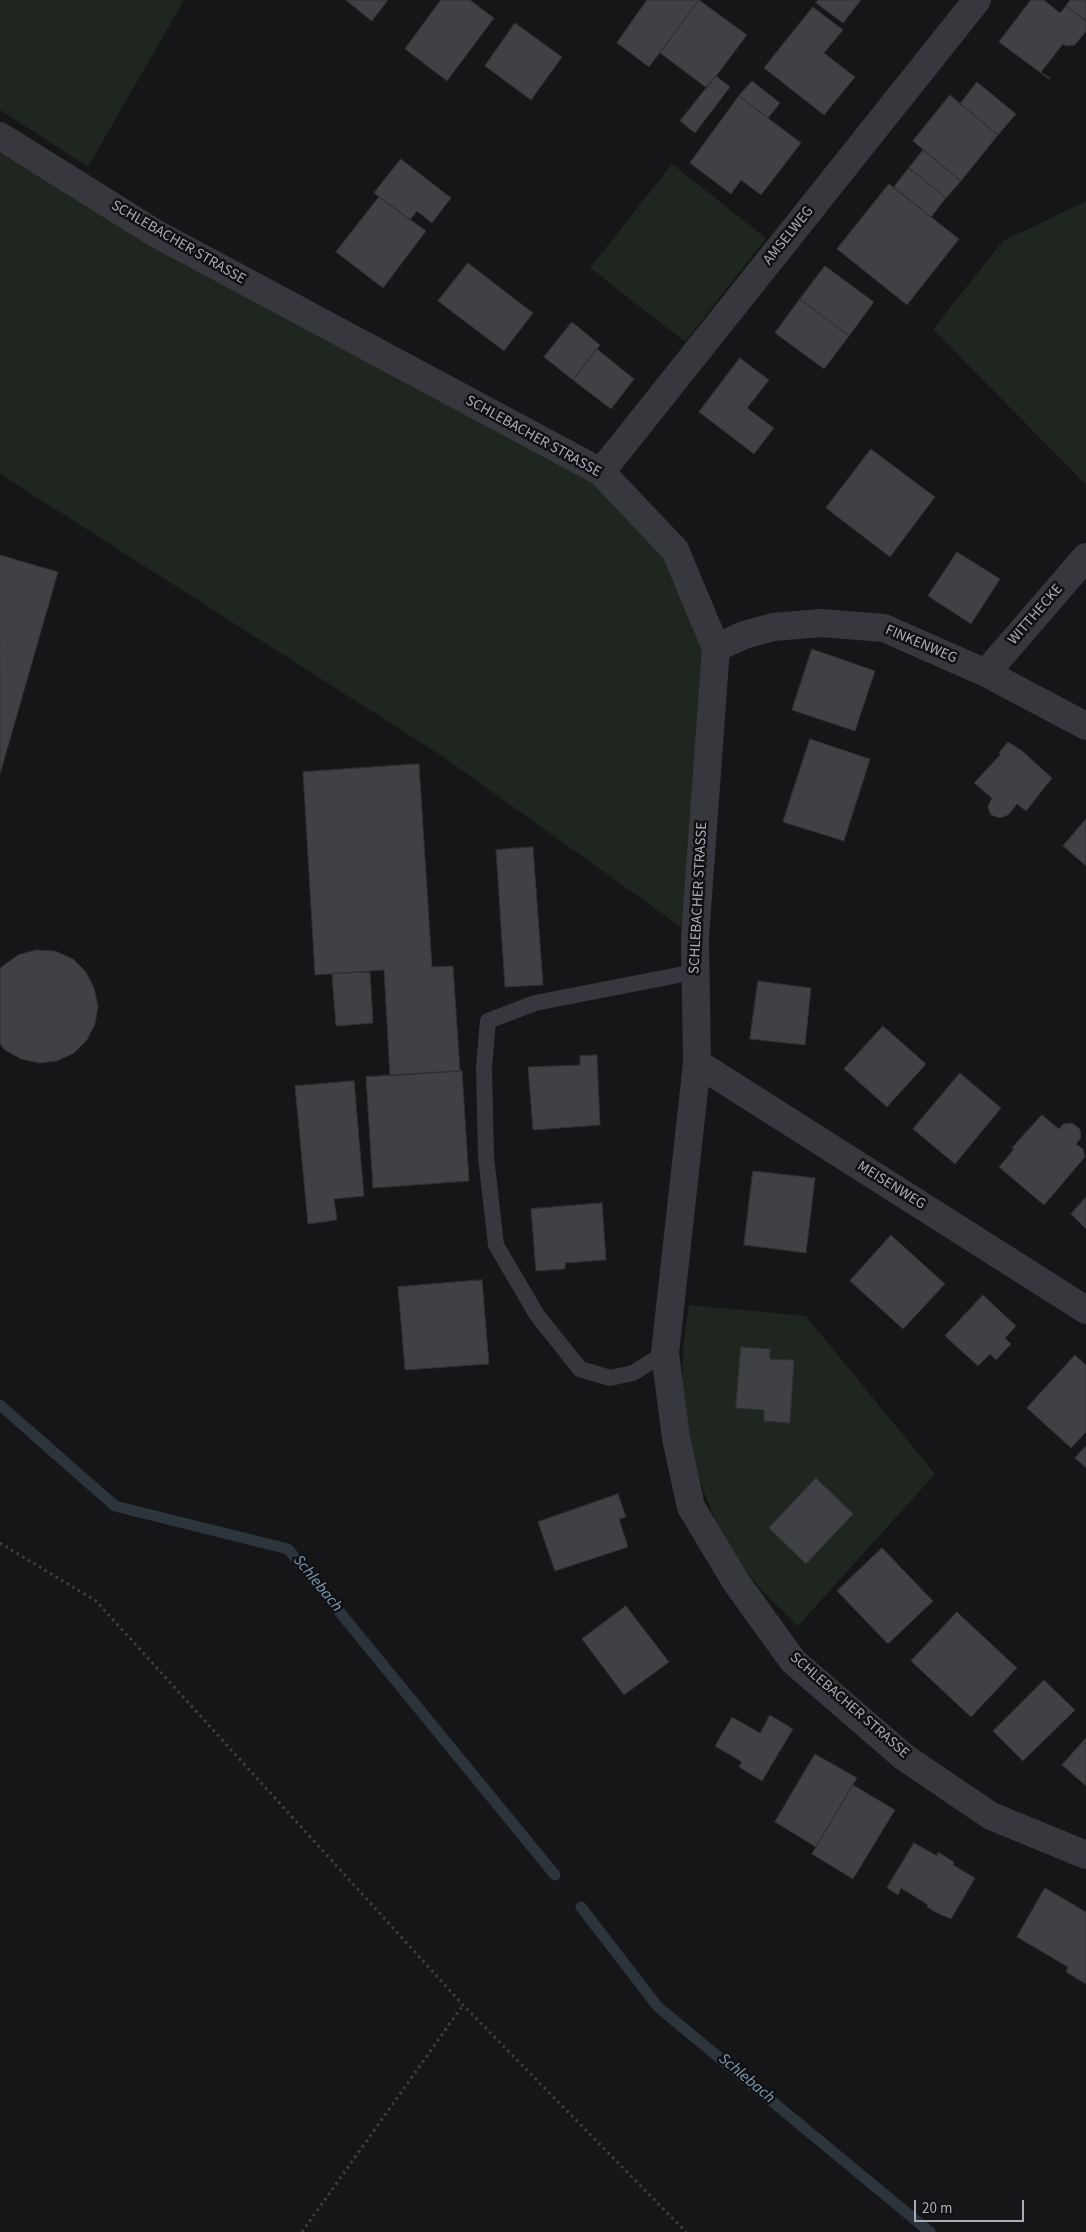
<!DOCTYPE html>
<html>
<head>
<meta charset="utf-8">
<style>
	body { margin:0 }
	#map { position:relative; width:1086px; height:2232px; overflow:hidden; background:#161618; font-family:"Source Sans 3",sans-serif }
	canvas { display:block }
	.scale { position:absolute; left:914px; top:2200px; width:110px; height:22px; box-sizing:border-box; border:2px solid #a8adb8; border-top:0; padding-left:6px; font-size:15px; line-height:18px; white-space:nowrap; color:#a8adb8; -webkit-text-stroke:4px #111113; paint-order:stroke }
</style>
</head>
<body>
<div id="map">
<canvas width="1086" height="2232"></canvas>
<div class="scale">20 m</div>
</div>
<script>
const c = document.querySelector('canvas').getContext('2d');
c.lineJoin = 'round';
function fill(path, color) {
  c.fillStyle = color;
  c.fill(path, 'evenodd');
}
function stroke(path, color, width, dash) {
  c.strokeStyle = color;
  c.lineWidth = width;
  c.lineCap = dash ? 'butt' : 'round';
  c.setLineDash(dash || []);
  c.stroke(path);
}
function drawText(font, color, halo, rows, align = 'center') {
  c.font = font + ' "Source Sans 3",sans-serif';
  c.lineWidth = 5;
  c.setLineDash([]);
  c.textBaseline = 'middle';
  c.strokeStyle = halo;
  c.fillStyle = color;
  for (const [text, x, y, turn = 0] of rows) {
    c.save();
    c.translate(x, y);
    c.rotate((+turn || 0) * Math.PI / 180);
    c.textAlign = isNaN(turn) ? turn : align;
    if (halo) c.strokeText(text, 0, 0);
    c.fillText(text, 0, 0);
    c.restore();
  }
}
fill(new Path2D(`
	M0,0H184L88,167L0,110Z
	M0,153L92,208L601,472L675,550L716,648L695,937L442,756L0,474Z
	M672,164L766,238L685,342L590,268Z
	M1086,201V485L933,329L1003,241Z
	M689,1305L806,1316L935,1474L798,1626C777,1605 753,1584 737,1558C697,1498 680,1422 683,1350C684,1335 687,1320 689,1305Z`), '#1e261f');
stroke(new Path2D(`
	M0,1405L115,1506L288,1549L555,1875
	M581,1907L658,2007L930,2232`), '#2c353c', 11);
const building = new Path2D(`
	M346,0H388L372,21Z
	M441,0H470L494,18L447,81L405,49Z
	M647,0H699L649,67L617,43Z
	M699,0L747,35L707,88L660,53Z
	M818,0H861L843,23L816,3Z
	M1031,0H1044L1060,13L1066,6L1086,21V31L1075,45L1066,46L1063,44L1041,72L1050,78L1049,79L999,42Z
	M1070,0H1086V21L1066,6Z
	M813,7L843,30L824,53L855,77L824,115L764,68Z
	M515,23L562,57L531,100L485,66Z
	M716,76L730,87L695,133L680,121Z
	M752,81L780,103L768,118L739,96Z
	M977,82L1016,114L998,135L960,104Z
	M950,95L998,135L961,181L913,141Z
	M739,96L801,143L761,195L741,180L731,194L690,163Z
	M923,150L961,181L946,198L909,168Z
	M401,159L451,198L432,223L417,211L410,220L374,193Z
	M909,168L946,198L931,217L894,187Z
	M889,184L959,239L907,305L837,249Z
	M379,197L426,231L383,288L336,252Z
	M468,263L533,313L504,351L438,301Z
	M825,266L874,302L849,336L800,299Z
	M800,299L849,336L824,369L775,333Z
	M572,322L600,345L573,380L544,357Z
	M597,349L634,379L611,409L573,380Z
	M740,358L769,380L747,408L774,428L754,454L699,412Z
	M871,449L935,497L890,557L826,508Z
	M957,552L1000,579L971,624L928,596Z
	M0,555L58,572L0,774Z
	M812,649L875,671L855,731L792,710Z
	M810,739L870,759L844,841L783,822Z
	M1008,742L1021,750L1052,778L1026,811L1017,804L1008,815L1000,818L991,815L989,811L988,806L992,798L974,783L1001,754L999,753Z
	M419,764L432,967L453,966L460,1071L390,1076L384,970L315,975L303,772Z
	M1086,819V866L1063,846Z
	M533,847L543,985L505,987L496,850Z
	M36,950L55,951L73,959L86,972L94,988L98,1006L95,1024L87,1040L74,1053L57,1061L39,1063L21,1059L5,1050L0,1044V968L18,955Z
	M370,972L373,1023L336,1026L332,974Z
	M758,981L811,988L805,1045L750,1039Z
	M883,1026L926,1064L887,1107L844,1069Z
	M597,1055L600,1125L533,1130L528,1067L580,1065V1056Z
	M462,1071L469,1181L373,1188L366,1077Z
	M960,1073L1001,1108L955,1164L913,1129Z
	M354,1081L364,1196L334,1199L337,1220L308,1224L295,1086Z
	M1042,1115L1059,1129L1063,1124L1072,1123L1080,1129L1081,1138L1076,1144L1083,1149L1085,1157L1044,1205L999,1167L1014,1149L1012,1148Z
	M753,1171L815,1178L806,1253L744,1245Z
	M1086,1197V1229L1071,1214Z
	M602,1203L606,1260L565,1263V1269L536,1271L531,1209Z
	M891,1235L945,1284L903,1329L850,1281Z
	M482,1280L489,1364L405,1370L398,1287Z
	M983,1295L1016,1326L1005,1338L1011,1344L996,1360L990,1354L978,1366L945,1336Z
	M741,1347L770,1349V1359L794,1360L790,1423L764,1421V1410L736,1408Z
	M1075,1355L1086,1365V1432L1071,1448L1027,1408Z
	M1086,1446V1468L1075,1458Z
	M816,1478L853,1514L806,1564L769,1528Z
	M618,1494L626,1517L619,1519L628,1547L555,1571L538,1522Z
	M882,1548L933,1601L888,1644L837,1591Z
	M626,1606L669,1662L624,1695L582,1639Z
	M957,1612L1017,1668L971,1717L911,1661Z
	M1044,1680L1075,1710L1023,1761L993,1731Z
	M770,1715L793,1729L762,1781L739,1767L742,1762L715,1746L732,1717L760,1733Z
	M1086,1738V1786L1062,1765Z
	M815,1754L857,1778L816,1847L775,1822Z
	M853,1785L895,1810L853,1879L812,1854Z
	M914,1843L937,1856L938,1852L954,1862L953,1865L975,1878L951,1919L935,1912L927,1907L928,1905L901,1888L898,1895L887,1888Z
	M1045,1888L1086,1912V1984L1066,1972L1068,1967L1017,1937Z`);
fill(building, '#404145');
stroke(building, '#303034', 1);
stroke(new Path2D(`
	M0,1543L96,1601L463,2005L686,2232
	M302,2232L463,2005`), '#3d3f44', 3, [2.5, 4]);
stroke(new Path2D(`
	M665,1353L633,1373L610,1378L580,1369L537,1315L496,1245L486,1157L484,1067L488,1021L535,1003L694,972`), '#37383d', 16);
stroke(new Path2D(`
	M0,136L155,233L601,472L675,550L716,648L695,937L697,1063L665,1353L676,1438L691,1507L736,1582L793,1661L904,1757L991,1816L1086,1855
	M601,472L977,0
	M716,648L744,635L773,627L821,623L884,628L986,673L1086,726
	M986,673L1086,557
	M697,1063L1086,1310`), '#37383d', 28);
drawText('15px', '#a8adb8', '#111113', [
	["AMSELWEG",789,236,-51],
	["SCHLEBACHER STRASSE",178,243,30],
	["SCHLEBACHER STRASSE",533,437,29],
	["WITTHECKE",1036,615,-49],
	["FINKENWEG",921,645,23],
	["SCHLEBACHER STRASSE",699,898,-87],
	["MEISENWEG",891,1186,32],
	["SCHLEBACHER STRASSE",849,1706,41]
]);
drawText('italic 16px', '#7f9bb3', '#111113', [
	["Schlebach",317,1584,51],
	["Schlebach",746,2079,40]
]);
</script>
</body>
</html>
